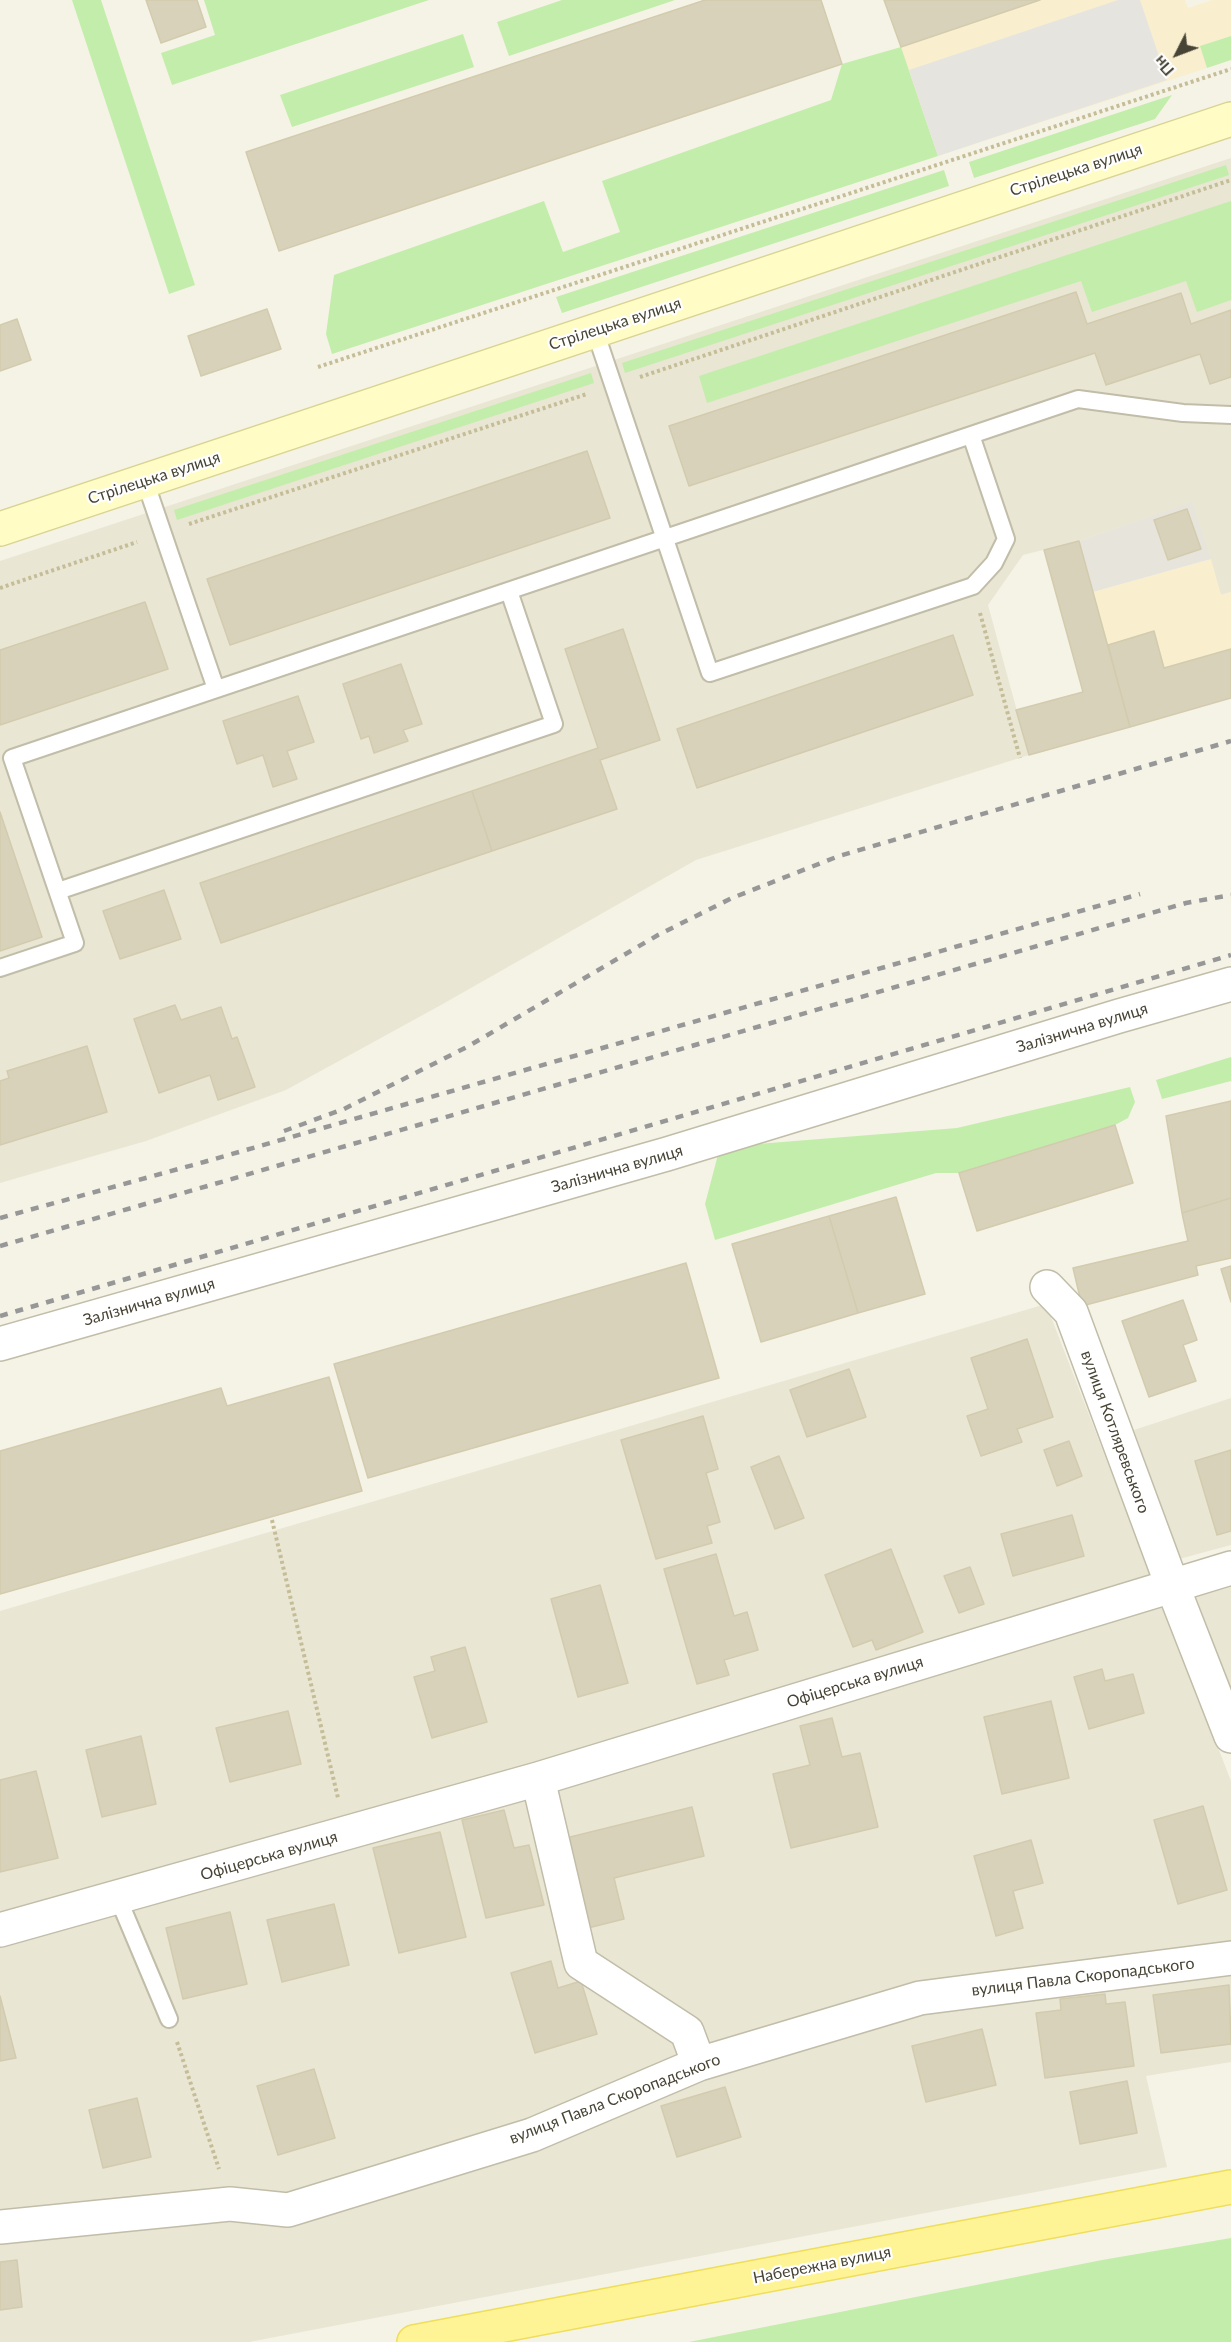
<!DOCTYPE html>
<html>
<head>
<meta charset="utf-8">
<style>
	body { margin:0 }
	#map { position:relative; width:1231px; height:2342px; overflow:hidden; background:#f5f3e6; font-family:Lato,sans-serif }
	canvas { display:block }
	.north { position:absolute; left:1147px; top:24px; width:60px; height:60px; -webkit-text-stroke:4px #fff; paint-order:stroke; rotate:228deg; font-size:16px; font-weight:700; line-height:24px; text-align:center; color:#484435 }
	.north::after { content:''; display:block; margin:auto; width:21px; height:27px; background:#484435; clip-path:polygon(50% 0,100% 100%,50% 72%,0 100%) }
</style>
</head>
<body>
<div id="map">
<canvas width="1231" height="2342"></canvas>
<div class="north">Пн</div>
</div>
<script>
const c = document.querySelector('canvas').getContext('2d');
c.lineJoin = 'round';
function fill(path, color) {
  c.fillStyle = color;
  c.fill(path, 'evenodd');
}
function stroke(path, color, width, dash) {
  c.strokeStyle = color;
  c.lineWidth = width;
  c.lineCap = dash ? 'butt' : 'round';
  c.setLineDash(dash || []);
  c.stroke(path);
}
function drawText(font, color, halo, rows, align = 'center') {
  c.font = font + ' Lato,sans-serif';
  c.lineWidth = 4.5;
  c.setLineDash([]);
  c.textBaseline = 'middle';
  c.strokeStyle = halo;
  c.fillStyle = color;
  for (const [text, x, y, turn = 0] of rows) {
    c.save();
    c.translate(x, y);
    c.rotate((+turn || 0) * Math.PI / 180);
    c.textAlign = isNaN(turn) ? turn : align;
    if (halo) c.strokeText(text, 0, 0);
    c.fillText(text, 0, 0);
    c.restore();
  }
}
fill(new Path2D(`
	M1231,158V592L1221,595L1191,503L1079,541L1023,555L988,605L1029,755L696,860L441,1005L286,1090L146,1141L0,1183V561Z
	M1046,1304L1231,1781V2062L1146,2076L1167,2167L249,2342H0V1611Z
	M1231,1398V1545L1179,1559L1134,1430Z
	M1231,1587V1690L1196,1597Z`), '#e9e6d4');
fill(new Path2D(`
	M884,0H1185L1188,8L1212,0H1231V36L1201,46L1207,68L938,156Z
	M1211,559L1221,595L1231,592V698L1130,727L1093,592Z`), '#f9efcf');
fill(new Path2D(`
	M1192,502L1211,559L1093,592L1079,541Z`), '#e7e4db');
fill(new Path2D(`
	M72,0H101L195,285L169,294Z
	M204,0H429L172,85L161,53L215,35Z
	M562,0H675L509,56L497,22Z
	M463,34L474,67L292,127L280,95Z
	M1231,36V60L1207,68L1200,46Z
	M901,47L938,156L332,354L326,334L334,275L544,201L563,252L620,232L602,181L831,100L842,64Z
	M1172,95L1155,119L974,178L969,162Z
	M1226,165L1229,175L625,373L622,363Z
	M944,170L949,186L562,313L556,297Z
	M1231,201V300L1197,312L1186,281L1092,312L1081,281L707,403L699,376Z
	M591,373L594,383L177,520L174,510Z
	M1231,1057V1081L1162,1099L1156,1080Z
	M1130,1087L1135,1102L1128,1118L1115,1125L959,1173H936L715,1240L705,1204L720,1147L957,1128Z
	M1231,2238V2342H689L1102,2260Z`), '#c3edab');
fill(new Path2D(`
	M1118,0H1140L1167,80L938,156L909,70Z`), '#e5e4df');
const building = new Path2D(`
	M146,0H197L206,27L161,43Z
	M705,0H821L842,64L279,251L246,152Z
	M884,0H1040L901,47Z
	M1076,292L1087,324L1181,293L1191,324L1231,310V377L1210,384L1200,354L1106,385L1095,353L689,486L669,426Z
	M267,309L281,349L201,376L188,336Z
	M17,319L31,360L0,371V325Z
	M587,451L610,518L230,645L207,579Z
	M1187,509L1201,549L1168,560L1154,520Z
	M1079,541L1130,727L1029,755L1016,710L1083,692L1044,550Z
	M145,602L168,669L0,725V650Z
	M623,629L660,740L600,760L617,809L492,851L472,791L598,748L565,649Z
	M1154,631L1164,668L1231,649V698L1130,727L1108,645Z
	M953,635L973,695L697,788L677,729Z
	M401,664L422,724L403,730L408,741L374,753L369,736L361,739L343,684Z
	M298,696L314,742L287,751L297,779L273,787L263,755L237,764L223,721Z
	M472,791L492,851L221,943L200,883Z
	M0,812L42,937L0,951Z
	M164,890L181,939L120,959L103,911Z
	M175,1005L181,1020L221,1007L232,1039L237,1037L255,1087L218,1100L210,1075L159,1093L134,1019Z
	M87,1046L107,1112L0,1145V1081L9,1078L7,1071Z
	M1231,1101V1198L1182,1213L1166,1116Z
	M1115,1125L1133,1183L977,1231L959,1173Z
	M896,1197L925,1294L858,1313L829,1216Z
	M1231,1198V1258L1196,1266L1198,1275L1082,1306L1073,1268L1188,1241L1182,1213Z
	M829,1216L858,1313L761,1342L732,1244Z
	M686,1263L719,1378L368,1478L334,1364Z
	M1231,1266V1302L1221,1269Z
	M1183,1300L1197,1340L1183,1345L1196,1381L1149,1397L1122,1321Z
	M1027,1339L1053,1417L1017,1429L1022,1442L981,1456L967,1416L988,1409L971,1358Z
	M849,1369L866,1417L807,1437L790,1390Z
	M329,1377L362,1491L0,1594V1451L221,1388L227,1406Z
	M703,1416L718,1469L706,1473L720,1522L707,1526L712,1543L656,1559L621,1440Z
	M1069,1441L1082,1476L1057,1486L1044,1450Z
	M1231,1450V1531L1217,1535L1195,1461Z
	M779,1456L804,1518L775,1529L751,1467Z
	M1072,1515L1084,1556L1013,1576L1001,1534Z
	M891,1549L923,1632L876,1650L872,1640L853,1647L825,1575Z
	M716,1554L734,1616L747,1612L758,1650L724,1660L729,1675L697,1684L664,1569Z
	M970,1567L984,1604L959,1613L944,1576Z
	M600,1585L628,1683L578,1697L551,1599Z
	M465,1647L487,1722L432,1738L414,1677L435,1671L431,1657Z
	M1102,1669L1105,1681L1133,1674L1144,1713L1089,1729L1074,1677Z
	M1051,1701L1069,1778L1002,1794L984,1717Z
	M288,1711L301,1764L230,1782L216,1728Z
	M832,1718L842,1757L860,1753L878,1827L791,1848L773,1774L810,1765L800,1726Z
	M141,1736L156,1804L102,1817L86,1750Z
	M36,1771L58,1858L0,1872V1780Z
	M1203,1806L1227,1890L1178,1904L1154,1820Z
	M692,1807L704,1856L614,1878L624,1919L584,1929L562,1839Z
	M504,1810L514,1848L529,1845L544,1905L486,1918L462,1820Z
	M440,1832L466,1937L399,1953L373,1848Z
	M1031,1840L1043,1883L1013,1891L1023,1928L996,1936L974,1856Z
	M334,1904L349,1965L282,1982L267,1920Z
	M230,1912L247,1984L183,1999L166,1928Z
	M551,1961L558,1988L581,1981L597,2034L535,2053L511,1973Z
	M1229,1985L1231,2044L1161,2053L1153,1995Z
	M1105,1994L1106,2004L1125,2002L1134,2066L1045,2078L1036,2013L1061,2010L1060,1999Z
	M0,1996L16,2058L0,2061Z
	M982,2029L996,2085L926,2102L912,2046Z
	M314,2069L335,2138L278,2155L257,2086Z
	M1127,2081L1137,2133L1080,2144L1070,2092Z
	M725,2087L741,2137L677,2157L661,2106Z
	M137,2098L151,2157L103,2168L89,2110Z
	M17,2260L22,2307L0,2310V2262Z`);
fill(building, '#d8d2bb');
stroke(building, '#d3cbad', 1.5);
const lane = new Path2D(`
	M595,331L710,673L973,586L994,563L1006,539L971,435
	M145,481L216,689
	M58,891L554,724L509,591
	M0,968L75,943L12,758L1078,399L1183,413L1231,415
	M118,1898L169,2019`);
const street = new Path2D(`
	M1047,1287L1071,1312L1172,1585L1231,1736
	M0,1344L667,1154L1119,1016L1231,984
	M538,1779L581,1963L687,2032L699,2064
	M0,1930L538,1779L1231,1568
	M0,2227L230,2204L288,2210L532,2135L699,2064L920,1998L1231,1958`);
const secondary = new Path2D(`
	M0,529L1231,119`);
const primary = new Path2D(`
	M414,2342L1231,2187`);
stroke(lane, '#c1bda8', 20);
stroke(street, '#c1bda8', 36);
stroke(secondary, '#d9d492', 36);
stroke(primary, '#efde5a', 36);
stroke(new Path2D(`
	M318,367L1231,69
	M640,377L1231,180
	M189,524L587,394
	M0,588L137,542
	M980,613L1020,758
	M272,1520L338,1798
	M177,2042L219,2169`), '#c4bd98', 4, [3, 3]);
stroke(lane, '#fff', 16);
stroke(street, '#fff', 33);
stroke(secondary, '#fffcc6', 33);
stroke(primary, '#fff495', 33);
stroke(new Path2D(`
	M284,1131L344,1109L467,1047L658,935L732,898L839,856L1231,741
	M0,1218L204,1162L1140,894
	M0,1246L1186,903L1231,895
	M0,1316L1231,955`), '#979797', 4.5, [8, 8]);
drawText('16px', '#484435', '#fff', [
	["Стрілецька вулиця",1076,170,-18],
	["Стрілецька вулиця",615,324,-18],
	["Стрілецька вулиця",154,478,-18],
	["Залізнична вулиця",1082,1028,-17],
	["Залізнична вулиця",617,1169,-16],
	["Залізнична вулиця",149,1302,-16],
	["вулиця Котляревського",1115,1432,70],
	["Офіцерська вулиця",855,1682,-17],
	["Офіцерська вулиця",269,1856,-16],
	["вулиця Павла Скоропадського",1083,1977,-7],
	["вулиця Павла Скоропадського",615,2099,-21],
	["Набережна вулиця",822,2265,-11]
]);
</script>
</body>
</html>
